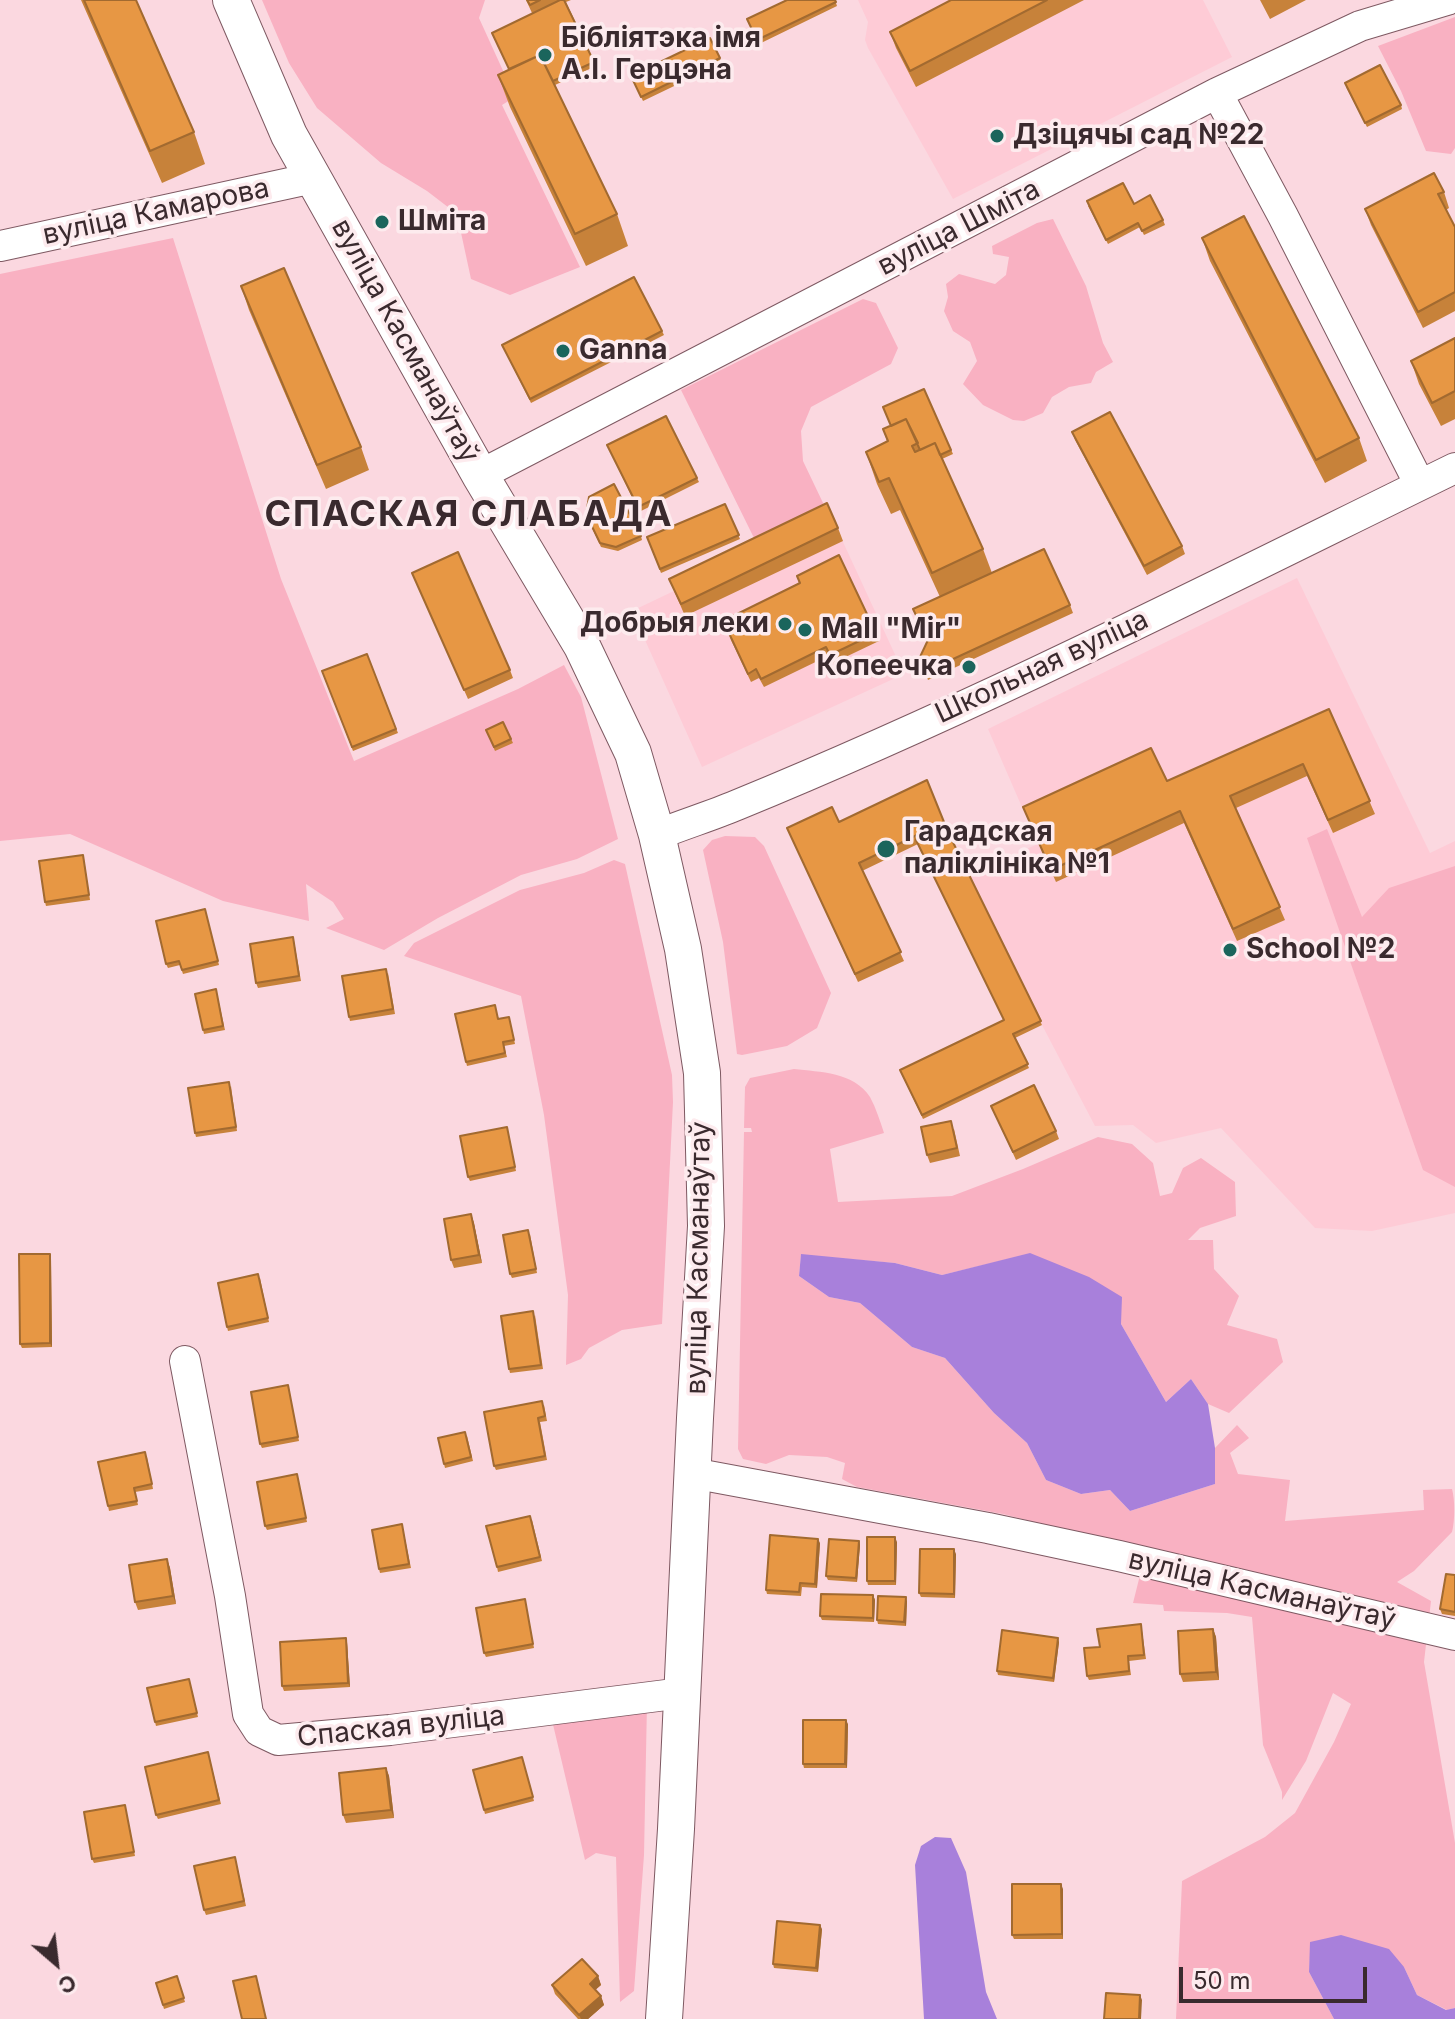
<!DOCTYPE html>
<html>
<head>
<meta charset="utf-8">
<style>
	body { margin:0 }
	#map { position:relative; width:1455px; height:2019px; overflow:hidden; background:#fbd8e0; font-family:Inter,sans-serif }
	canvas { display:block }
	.north { position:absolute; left:16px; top:1923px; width:80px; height:80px; -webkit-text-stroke:6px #fdebee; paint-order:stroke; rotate:152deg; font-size:22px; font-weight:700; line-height:32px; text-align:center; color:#3a2a2e }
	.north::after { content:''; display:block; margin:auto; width:28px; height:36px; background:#3a2a2e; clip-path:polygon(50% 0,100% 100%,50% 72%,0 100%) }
	.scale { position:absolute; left:1179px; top:1967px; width:188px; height:36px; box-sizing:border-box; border:4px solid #3a2a2e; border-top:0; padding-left:10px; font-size:24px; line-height:28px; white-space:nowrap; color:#3a2a2e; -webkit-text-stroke:6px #fdebee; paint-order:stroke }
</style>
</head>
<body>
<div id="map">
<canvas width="1455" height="2019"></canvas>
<div class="north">С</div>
<div class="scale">50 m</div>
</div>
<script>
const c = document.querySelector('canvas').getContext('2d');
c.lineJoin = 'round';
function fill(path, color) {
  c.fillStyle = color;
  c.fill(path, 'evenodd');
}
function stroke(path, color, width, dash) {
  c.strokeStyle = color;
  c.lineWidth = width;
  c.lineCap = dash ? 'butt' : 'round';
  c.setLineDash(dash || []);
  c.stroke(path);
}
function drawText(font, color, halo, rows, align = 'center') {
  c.font = font + ' Inter,sans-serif';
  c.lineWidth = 7;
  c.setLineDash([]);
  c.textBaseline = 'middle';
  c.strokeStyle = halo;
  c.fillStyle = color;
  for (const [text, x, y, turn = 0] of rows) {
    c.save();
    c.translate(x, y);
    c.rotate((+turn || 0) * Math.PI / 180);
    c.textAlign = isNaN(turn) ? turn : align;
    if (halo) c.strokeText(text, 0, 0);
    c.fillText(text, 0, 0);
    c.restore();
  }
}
fill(new Path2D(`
	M858,0H1203L1232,57L953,199L868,48L865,40L868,22Z
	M831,516L904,674L702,767L632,611Z
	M1297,578L1430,853L1455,841V1213L1372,1231L1315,1228L1221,1128L1156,1143L1133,1125L1095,1126L1042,1025L968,874L1038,844L988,729Z`), '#fecbd6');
fill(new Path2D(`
	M262,0H485L479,18L515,97L502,105L580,267L510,295L471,279L457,214L427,191L381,163L317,108L289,63Z
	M1455,17V148L1451,154L1426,151L1401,91L1378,46Z
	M1053,219L1086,286L1103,343L1113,362L1096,372L1091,383L1069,387L1052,397L1043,413L1024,421L1013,420L983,405L963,384L977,361L970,342L953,331L944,311L948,297L946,284L959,274L995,284L1006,275L1009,257L993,254L992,246L1037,223Z
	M173,238L281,579L354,761L518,689L564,665L581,697L618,839L577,859L521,875L438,918L384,950L326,928L344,919L333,902L306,884L309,921L223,901L70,834L0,841V274Z
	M863,299L876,303L898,348L891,364L811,407L801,431L803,461L824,505L754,538L681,390Z
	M1327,829L1362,917L1389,888L1455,866V1187L1423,1170L1307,838Z
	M725,836L755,837L764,846L831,993L817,1028L787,1046L742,1055L737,1054L723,942L703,850L712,840Z
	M614,860L625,864L672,1075L673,1102L662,1324L622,1330L589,1348L581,1359L566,1365L568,1295L544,1115L521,996L404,956L414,943L520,890L584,873Z
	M794,1069C820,1072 854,1072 870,1097C876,1108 880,1121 884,1133L830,1149L838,1202L952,1196L1023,1169L1098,1137L1132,1144L1153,1163L1160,1196L1172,1193L1183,1168L1201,1158L1235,1182L1236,1216L1200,1228L1188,1240H1213L1214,1269L1239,1296L1227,1325L1277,1339L1283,1362L1229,1413L1208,1404L1191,1379L1166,1402L1121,1324L1030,1254L942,1275L895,1263L801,1255L799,1276L829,1297L860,1303L912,1347L945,1358L994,1413L1027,1443L1046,1480L1081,1494L1110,1490L1130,1511L1215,1484V1448L1237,1425L1249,1438L1230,1453L1238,1474L1290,1480L1285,1521L1424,1510L1423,1490L1452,1489C1455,1500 1455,1520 1452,1532L1414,1571L1397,1582L1431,1601L1424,1662L1455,1843V2008L1447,2010L1417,1995L1404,1967L1311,1942L1309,1972L1334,2019H1176L1182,1881L1265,1837L1295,1813L1334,1742L1351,1704L1333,1693L1306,1761L1282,1800V1792L1263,1745L1252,1617L1227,1613L1164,1611L1163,1605L1133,1603L1142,1567L1123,1545L1003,1514L857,1487L842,1479L845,1463L827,1457L789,1455L766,1464L743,1459L738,1449L744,1132H752L751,1128H744L745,1087L750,1078Z
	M647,1703L644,1855L634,1991L620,2002L616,1857L596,1853L585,1860L551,1716Z`), '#f9b1c2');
fill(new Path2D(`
	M1030,1253L1089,1277L1122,1297L1121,1324L1166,1402L1191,1379L1208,1404L1215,1448V1484L1130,1511L1110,1490L1081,1494L1046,1480L1027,1443L994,1413L945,1358L912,1347L860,1303L829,1297L799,1276L801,1254L895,1263L942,1275Z
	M935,1837L951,1838L966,1872L986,1992L997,2019H924L915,1865L921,1846Z
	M1341,1935L1389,1949L1404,1967L1417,1995L1446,2010L1455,2008V2019H1334L1309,1972L1310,1942Z`), '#a880db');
const minor = new Path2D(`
	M1217,93L1283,216L1420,485
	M0,246L313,178
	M480,475L1217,93L1360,26L1447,0
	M657,835C684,824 711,816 737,805C981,705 1218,584 1455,468
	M185,1361L230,1596L248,1714L259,1731L278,1740L390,1730L682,1693
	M692,1473L988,1528L1119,1556L1455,1635`);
const major = new Path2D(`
	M231,0L289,135L480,475L582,646L633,753L657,835L683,949L702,1073L706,1226L695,1418L676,1829L664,2019`);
stroke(minor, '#7e5962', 32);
stroke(major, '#7e5962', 38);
stroke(minor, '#fff', 30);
stroke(major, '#fff', 36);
fill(new Path2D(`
	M81,0H136L194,132L205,164L162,183Z
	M526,0H571L566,2L596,66L555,85L617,214L628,246L586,266L510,107L498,75L509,69L532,13Z
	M835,0L837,6L759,44L747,19Z
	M951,0H1084L916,87L896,48L890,32Z
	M1260,0H1306L1270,19Z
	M710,38L722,63L643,101L631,76Z
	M1346,87L1401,105L1402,109L1367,127Z
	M1444,192L1449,208L1446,210L1455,227V311L1423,328L1371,225L1365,209Z
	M1134,204L1163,220L1165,225L1144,235L1140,227L1108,244L1088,206Z
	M1202,238L1359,438L1367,461L1325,483L1210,261Z
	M241,286L361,447L369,470L326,489L249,310Z
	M662,331L664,335L531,403L504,349Z
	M1455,338V419L1441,426L1419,384L1411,361Z
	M924,389L953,454L942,459L983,549L992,573L1070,605L1073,613L928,680L919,659L927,641L913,609L940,597L900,510L891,514L877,484L866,452L887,441L883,429L891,426Z
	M1072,432L1182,546L1185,554L1147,575L1075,440Z
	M609,449L697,478L699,482L639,512Z
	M725,504L740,539L661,573L647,537Z
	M587,518L641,536L642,540L618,551L601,547Z
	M838,528L843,541L685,616L669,579Z
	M412,573L510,670L513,678L468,699Z
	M797,576L876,633L879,641L833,663L830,655L764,687L759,678L751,682L731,640L728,631L735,628L731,617L799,583Z
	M367,654L398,733L353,751L322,671Z
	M1329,709L1375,814L1333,833L1307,776L1236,808L1285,920L1237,941L1184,823L1056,882L1023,807L1167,781Z
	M503,722L513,743L495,751L486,730Z
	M927,780L945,826L1042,1025L1015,1038L1029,1068L923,1119L902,1075L1004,1020L918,844L862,871L904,961L858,982L787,828L839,822Z
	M84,859L90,900L46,906L45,902Z
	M206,913L219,965L183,974L180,965L168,968L166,964Z
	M294,941L301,981L258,988L256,983Z
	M388,973L395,1014L350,1021L349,1017Z
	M216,989L225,1030L204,1034L203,1030Z
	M498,1019L510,1021L515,1044L504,1046L507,1057L467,1066L466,1062Z
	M231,1086L237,1131L196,1137L195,1133Z
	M991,1106L1056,1131L1059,1139L1016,1160Z
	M507,1127L516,1171L470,1181L468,1177Z
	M954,1129L960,1156L930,1163L927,1155Z
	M471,1214L474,1223L482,1263L454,1268L451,1260Z
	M530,1234L537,1273L512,1278L510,1274Z
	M50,1254L51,1258L52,1347L22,1348L20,1344Z
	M260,1278L269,1322L228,1331L227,1327Z
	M535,1315L543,1369L510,1373L509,1369Z
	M289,1389L299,1441L262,1448L260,1444Z
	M544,1405L547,1421L540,1422L547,1460L496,1470L494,1466Z
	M467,1436L473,1461L445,1468L444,1464Z
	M147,1457L153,1489L135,1492L138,1505L109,1511L108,1506Z
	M297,1474L307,1522L267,1530L265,1526Z
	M532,1520L542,1561L498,1572L497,1567Z
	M402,1524L411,1568L380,1573L379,1569Z
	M859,1541L860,1545L857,1582L828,1580L826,1576Z
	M897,1542L896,1585H868L867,1581Z
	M820,1543L817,1588L802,1587L801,1596L767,1594L766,1590Z
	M956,1554L955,1598L921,1597L919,1593Z
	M167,1559L170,1568L176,1604L138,1610L135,1602Z
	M1455,1575V1616L1442,1614L1440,1609Z
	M873,1595L875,1600L874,1622L822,1620L820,1616Z
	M525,1599L534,1648L486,1657L484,1653Z
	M907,1601L906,1626L878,1624L877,1620Z
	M1141,1624L1146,1659L1129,1661L1131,1675L1089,1680L1087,1676L1100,1647Z
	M1213,1629L1216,1637L1219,1680L1183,1682L1180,1674Z
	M346,1638L347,1642L350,1687L284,1691L282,1686Z
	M1059,1642L1054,1682L998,1675L997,1671Z
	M189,1679L198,1717L156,1726L155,1722Z
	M848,1724L847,1768H804L803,1764Z
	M208,1752L221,1804L158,1819L156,1815Z
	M522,1757L534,1801L485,1814L473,1770Z
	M386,1768L389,1776L394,1818L346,1823L343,1815Z
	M125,1805L135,1856L94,1863L92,1859Z
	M236,1861L246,1906L206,1915L204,1910Z
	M1063,1889V1939H1014L1012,1935Z
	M822,1929L818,1972L774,1968L773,1964Z
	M177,1976L185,2002L164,2009L156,1983Z
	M598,1976L601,1985L595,1990L601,1996L604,2005L588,2019H578L555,1994L552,1985Z`), '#c7823a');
fill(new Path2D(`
	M471,1214L474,1223L482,1263L479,1255Z
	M50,1254L51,1258L52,1347L50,1343Z
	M895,1537L897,1542L896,1585L895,1581Z
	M818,1539L820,1543L817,1588L815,1584Z
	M859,1541L860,1545L857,1582L856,1578Z
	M954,1549L956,1554L955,1598L954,1594Z
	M167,1559L170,1568L176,1604L173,1596Z
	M873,1595L875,1600L874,1622L873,1618Z
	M906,1597L907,1601L906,1626L904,1622Z
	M1213,1629L1216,1637L1219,1680L1216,1672Z
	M346,1638L347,1642L350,1687L348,1683Z
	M1058,1638L1059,1642L1054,1682L1053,1678Z
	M846,1720L848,1724L847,1768L845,1764Z
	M386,1768L389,1776L394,1818L391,1810Z
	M1061,1884L1063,1889V1939L1062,1934Z
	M820,1925L822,1929L818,1972L816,1968Z
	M598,1976L601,1985L593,1992L590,1984Z
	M1140,1995L1142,2000L1141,2019H1139Z
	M601,1996L604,2005L588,2019H581L579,2015Z`), '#a26a30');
const building = new Path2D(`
	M84,0H136L194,132L150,151Z
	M527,0H540L530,5Z
	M560,0H564L594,62L553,81L540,55L509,69L492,33Z
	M787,0H835L836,2L757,40L747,19Z
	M951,0H1047L910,71L890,32Z
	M710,38L720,58L641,97L631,76Z
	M540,55L617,214L575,234L498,75Z
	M1380,65L1401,105L1365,123L1345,83Z
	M1434,173L1444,192L1438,194L1455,227V292L1418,312L1365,209Z
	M1123,183L1134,204L1150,195L1163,220L1142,231L1138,223L1106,240L1087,201Z
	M1244,216L1359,438L1316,460L1202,238Z
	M284,268L361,447L317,465L241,286Z
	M634,277L662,331L530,399L502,345Z
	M1455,338V391L1432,403L1411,361Z
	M924,389L951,450L940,455L935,443L920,450L906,419L891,426L883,407Z
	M1110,412L1182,546L1144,566L1072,432Z
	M666,416L697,478L638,507L607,445Z
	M906,419L918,443L912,446L915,452L935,443L983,549L932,573L889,478L879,482L866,452L888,441L883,429Z
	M614,484L641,536L616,547L600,543L586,514L589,497Z
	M827,503L838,528L681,604L669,579Z
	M725,504L739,535L660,569L647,537Z
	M1044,549L1070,605L925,672L919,659L928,640L913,609Z
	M458,552L510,670L464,690L412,573Z
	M839,555L876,633L830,655L826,647L761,679L756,669L748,674L728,631L736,627L731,617L800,583L797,576Z
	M367,654L396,729L352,747L322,671Z
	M1329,709L1370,801L1328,820L1303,764L1230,796L1280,907L1233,929L1180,811L1051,870L1023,807L1151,748L1167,781Z
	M503,722L511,739L494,747L486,730Z
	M927,780L944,822L859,863L901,952L855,974L787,828L832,807L839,822Z
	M945,826L1041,1021L1013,1034L1028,1064L922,1115L900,1070L1004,1020L916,840Z
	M83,855L89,895L45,902L39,861Z
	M205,909L218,961L182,970L179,961L166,964L156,921Z
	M293,937L299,976L256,983L250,944Z
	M386,969L393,1009L349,1017L342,976Z
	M216,989L223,1026L203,1030L195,994Z
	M495,1005L498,1019L509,1017L514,1040L503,1042L505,1053L466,1062L455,1014Z
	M229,1082L236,1127L195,1133L188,1088Z
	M1034,1085L1056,1131L1013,1152L991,1106Z
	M951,1121L957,1148L927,1155L921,1127Z
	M507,1127L515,1167L468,1177L460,1136Z
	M471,1214L479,1255L451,1260L444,1219Z
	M528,1230L536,1269L510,1274L503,1235Z
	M19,1254H50V1343L20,1344Z
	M258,1274L268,1318L227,1327L218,1283Z
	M533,1311L541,1365L509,1369L501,1316Z
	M288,1385L298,1437L260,1444L251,1392Z
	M542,1401L545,1416L538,1418L545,1456L494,1466L484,1412Z
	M465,1432L471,1457L444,1464L438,1438Z
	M145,1452L152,1484L134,1488L137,1501L108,1506L98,1462Z
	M297,1474L306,1518L265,1526L257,1482Z
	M530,1516L540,1557L497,1567L486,1526Z
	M402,1524L409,1564L379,1569L372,1530Z
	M770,1535L818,1539L815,1584L800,1583L799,1592L766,1590Z
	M867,1537H895V1581H867Z
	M829,1539L859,1541L856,1578L826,1576Z
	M920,1549H954V1594L919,1593Z
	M167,1559L173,1596L135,1602L129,1565Z
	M1446,1574L1455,1575V1612L1440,1609Z
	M821,1594L873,1595V1618L820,1616Z
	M878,1596L906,1597L904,1622L877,1620Z
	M525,1599L533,1644L484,1653L476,1608Z
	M1141,1624L1144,1655L1128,1656L1129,1671L1087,1676L1084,1648L1100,1647L1097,1629Z
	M1213,1629L1216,1672L1180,1674L1178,1631Z
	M1002,1630L1058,1638L1053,1678L997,1671Z
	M346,1638L348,1683L282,1686L280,1642Z
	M189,1679L197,1713L155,1722L147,1688Z
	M803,1720H846L845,1764H803Z
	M208,1752L219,1800L156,1815L145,1767Z
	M522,1757L533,1797L484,1810L473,1770Z
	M386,1768L391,1810L343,1815L339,1773Z
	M125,1805L134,1852L92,1859L84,1812Z
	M235,1857L244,1901L204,1910L194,1866Z
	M1012,1884H1061L1062,1934L1012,1935Z
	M777,1921L820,1925L816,1968L773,1964Z
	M582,1959L598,1976L590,1984L601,1996L579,2015L552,1985Z
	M177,1976L184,1998L163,2005L156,1983Z
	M256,1976L266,2019H242L233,1981Z
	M1106,1993L1140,1995L1139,2019H1104Z`);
fill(building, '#e79744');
stroke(building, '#a26a30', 2);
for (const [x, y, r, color] of [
	[545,55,8,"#1b655c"],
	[997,136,8,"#1b655c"],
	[382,222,8,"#1b655c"],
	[563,351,8,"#1b655c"],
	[785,624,8,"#1b655c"],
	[805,630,8,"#1b655c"],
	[969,667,8,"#1b655c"],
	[886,849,10,"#1b655c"],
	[1230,950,8,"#1b655c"]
]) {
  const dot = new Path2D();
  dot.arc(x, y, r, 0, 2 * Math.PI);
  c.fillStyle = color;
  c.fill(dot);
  stroke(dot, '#fdebee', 3);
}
drawText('bold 28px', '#3a2a2e', '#fdebee', [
	["Бібліятэка імя",561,39],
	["А.І. Герцэна",561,71],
	["Дзіцячы сад №22",1013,136],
	["Шміта",398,222],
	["Ganna",579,351],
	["Добрыя леки",769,624,"right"],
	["Mall \"Mir\"",821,630],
	["Копеечка",953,667,"right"],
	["Гарадская",904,833],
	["паліклініка №1",904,865],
	["School №2",1246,950]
], 'left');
drawText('28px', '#3a2a2e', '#fdebee', [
	["вуліца Камарова",156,212,-12],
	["вуліца Шміта",959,228,-27],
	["вуліца Касманаўтаў",405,341,61],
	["Школьная вуліца",1042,667,-25],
	["вуліца Касманаўтаў",699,1258,-89],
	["вуліца Касманаўтаў",1262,1590,13],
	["Спаская вуліца",401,1727,-6]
]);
c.letterSpacing = '2px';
drawText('bold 36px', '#3a2a2e', '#fdebee', [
	["СПАСКАЯ СЛАБАДА",469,515]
]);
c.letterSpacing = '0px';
</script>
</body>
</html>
